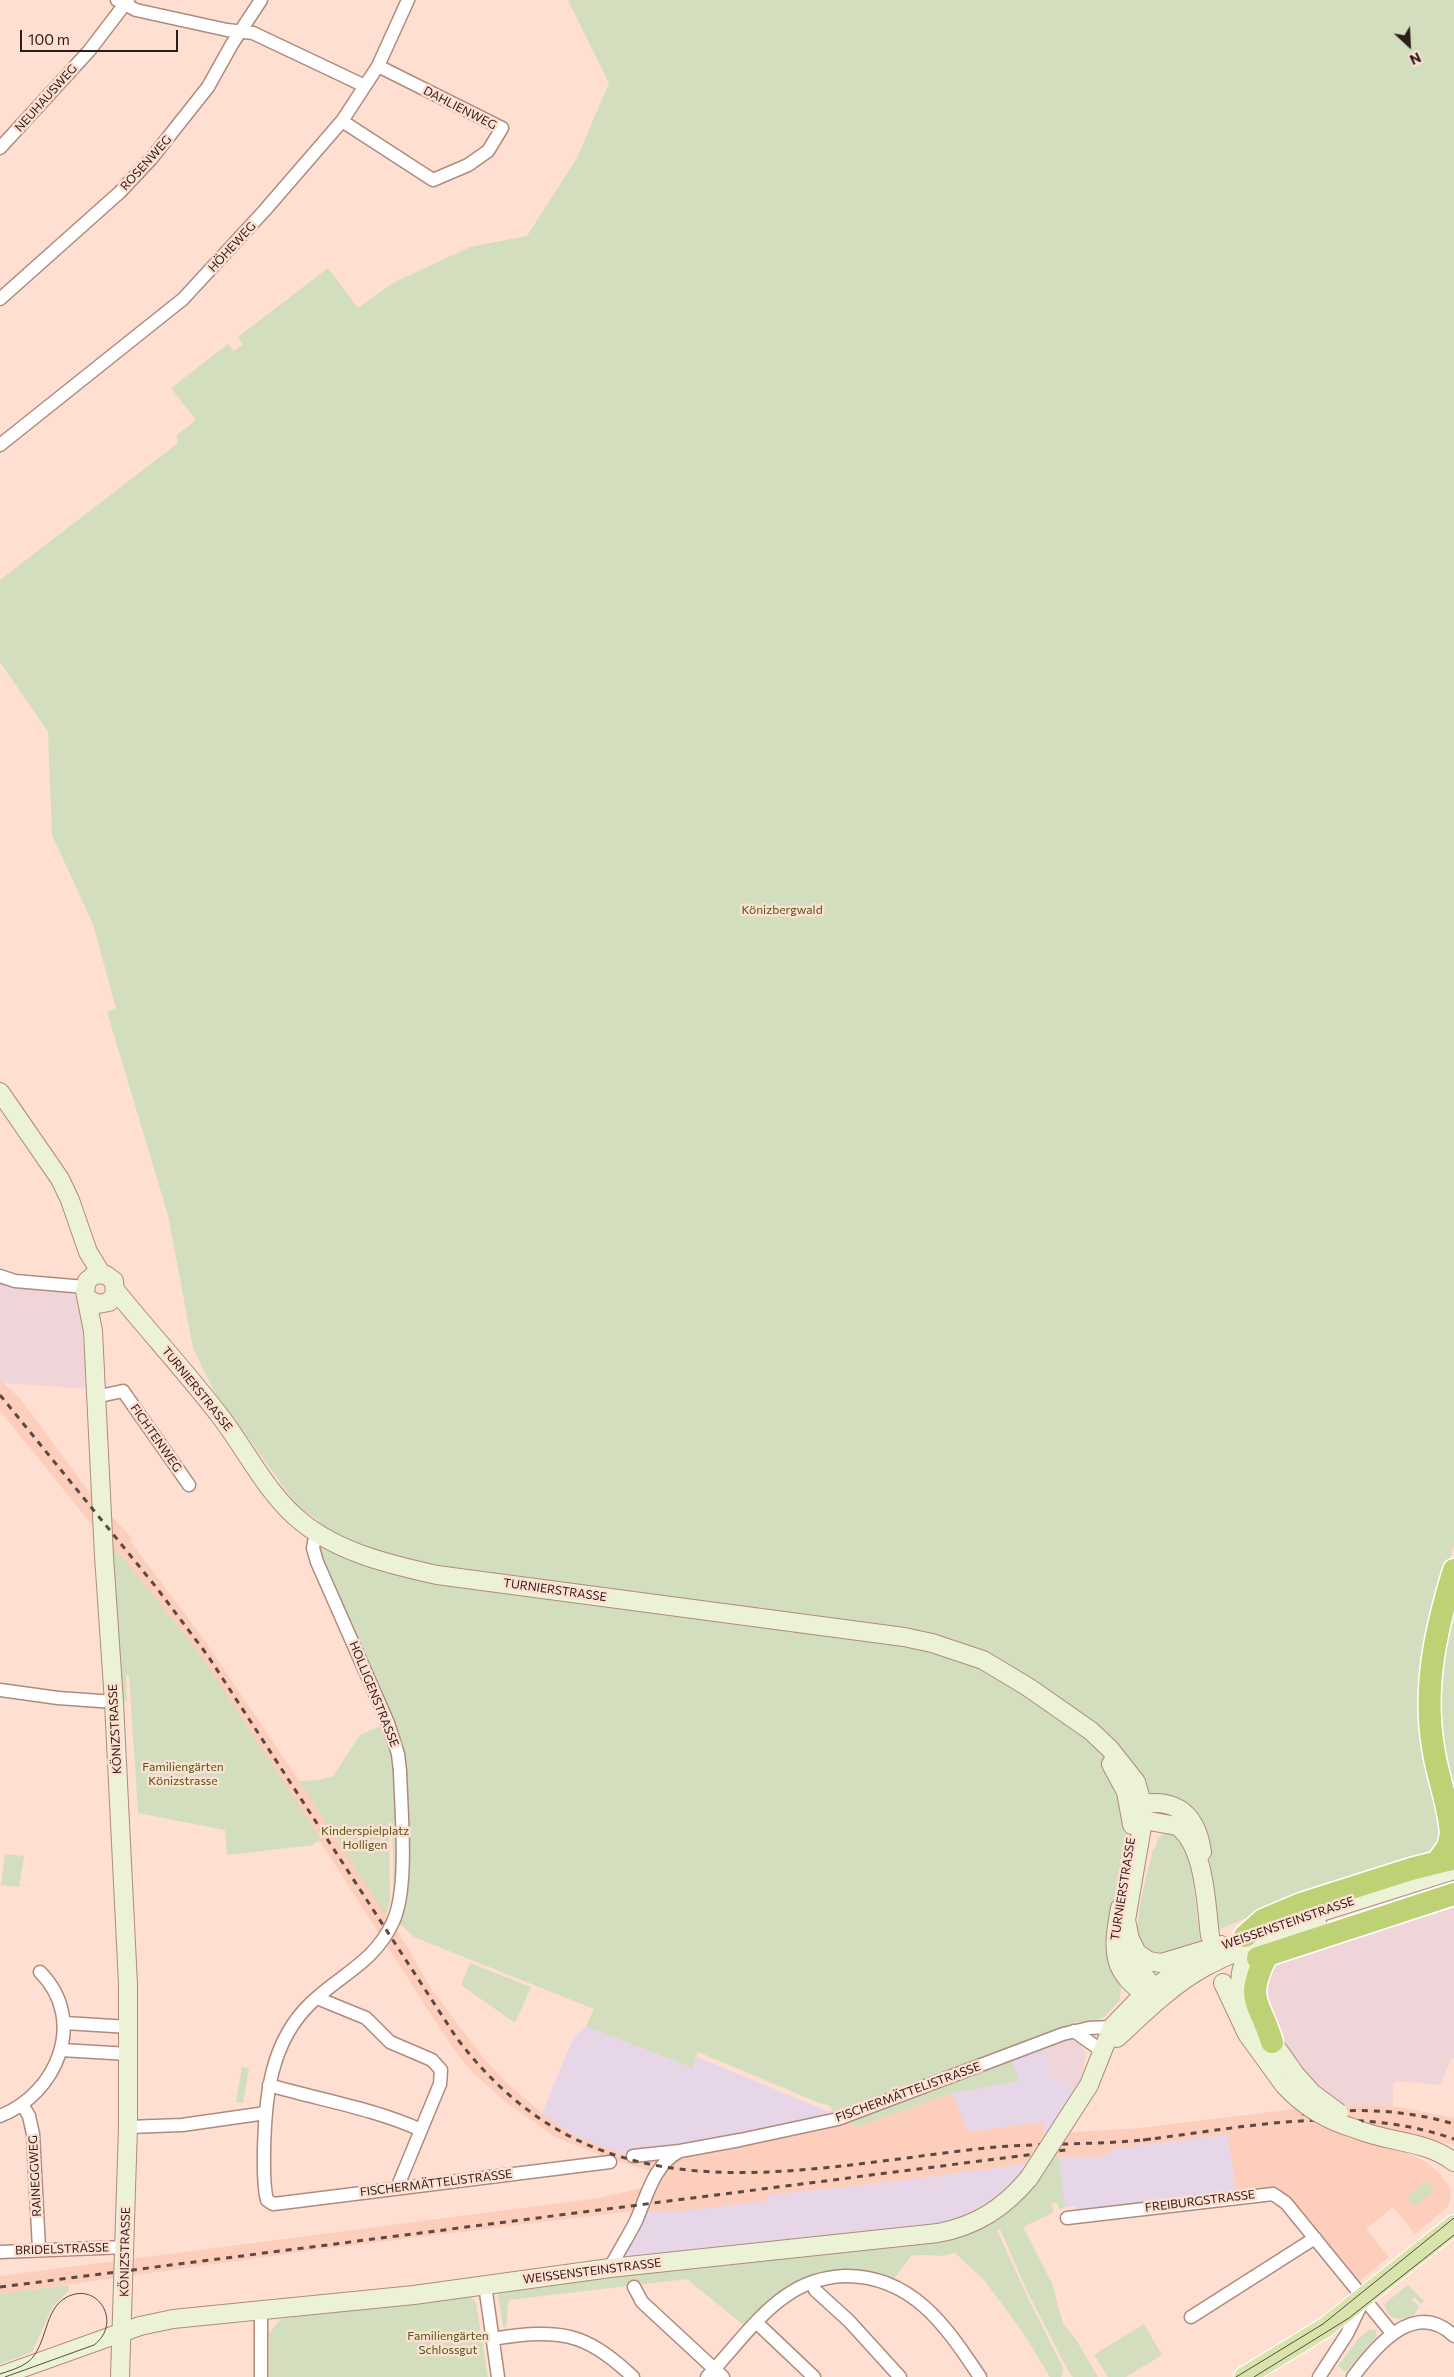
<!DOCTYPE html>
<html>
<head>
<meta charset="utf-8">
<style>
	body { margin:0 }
	#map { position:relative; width:1454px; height:2377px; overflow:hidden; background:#fedfd2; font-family:Commissioner,sans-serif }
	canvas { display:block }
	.north { position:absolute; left:1384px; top:20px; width:50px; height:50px; -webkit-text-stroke:4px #fedfd2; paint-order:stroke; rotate:155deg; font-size:14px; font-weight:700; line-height:20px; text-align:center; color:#2b1d17 }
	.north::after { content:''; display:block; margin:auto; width:18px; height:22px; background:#2b1d17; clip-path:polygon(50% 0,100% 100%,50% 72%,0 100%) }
	.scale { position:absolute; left:20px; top:30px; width:158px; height:22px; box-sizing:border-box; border:2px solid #2b1d17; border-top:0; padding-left:6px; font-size:15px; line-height:18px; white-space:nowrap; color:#2b1d17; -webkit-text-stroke:4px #fedfd2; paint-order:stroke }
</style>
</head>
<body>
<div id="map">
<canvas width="1454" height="2377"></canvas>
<div class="north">N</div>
<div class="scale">100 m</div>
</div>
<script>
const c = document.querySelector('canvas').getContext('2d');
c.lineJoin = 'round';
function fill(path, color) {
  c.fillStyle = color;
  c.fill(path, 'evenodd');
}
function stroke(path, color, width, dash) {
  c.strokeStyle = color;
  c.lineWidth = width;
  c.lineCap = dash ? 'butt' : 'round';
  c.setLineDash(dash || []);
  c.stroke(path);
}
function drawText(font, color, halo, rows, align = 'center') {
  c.font = font + ' Commissioner,sans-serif';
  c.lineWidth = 5;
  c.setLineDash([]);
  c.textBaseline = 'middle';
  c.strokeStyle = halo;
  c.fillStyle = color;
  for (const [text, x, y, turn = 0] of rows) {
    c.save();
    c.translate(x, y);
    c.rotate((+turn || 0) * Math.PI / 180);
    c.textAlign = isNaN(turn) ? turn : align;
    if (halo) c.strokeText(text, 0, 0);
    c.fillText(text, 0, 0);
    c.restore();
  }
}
fill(new Path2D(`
	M586,2026L691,2068L697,2057L827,2111H835L838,2119L633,2156L619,2153L572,2134L542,2113L573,2039Z
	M1042,2047L1053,2079L1084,2093L1060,2132L1044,2134L1042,2122L967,2132L952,2093L1020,2081L1011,2059Z
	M1228,2134L1236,2192L1081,2211L1074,2206L1065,2207L1059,2158L1103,2157L1113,2149Z
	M1043,2158L970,2225L610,2268L640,2210L648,2212L688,2210L768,2201V2195L897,2181L1017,2165Z`), '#e6d6e8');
fill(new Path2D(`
	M0,1282L42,1290L68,1292L77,1297L85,1310L88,1389L2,1383L0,1380Z
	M1449,1905L1454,1906V2059L1451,2058L1441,2085L1397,2081L1393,2085V2106L1328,2105L1282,2042L1266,2008L1264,1980L1271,1964Z
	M1072,2039L1081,2045L1086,2053L1081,2081L1076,2089L1053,2079L1042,2047Z`), '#efd5d7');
fill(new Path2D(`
	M0,1380L19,1397L92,1496L132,1538L130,1541L205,1641L299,1781L406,1945L432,1990L485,2060L509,2085L542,2113L572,2134L619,2153L633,2156L838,2119L858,2127L952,2093L968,2132L1043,2122L1044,2134L1140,2128L1328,2105L1393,2106L1454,2118V2145L1364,2124L1318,2125L1352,2139L1406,2152L1426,2162L1441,2175L1450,2188L1451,2196L1448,2207L1415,2234L1393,2207L1366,2229L1389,2257L1358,2282L1286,2195L1278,2190L1269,2188L1236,2192L1228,2134L1113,2149L1103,2157L1043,2158L1017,2165L897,2181L768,2195V2201L681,2211L648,2212L640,2210L315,2250L0,2294V2276L599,2198L642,2188L652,2172L608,2158L555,2137L507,2103L472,2072L450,2044L200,1654L123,1558L109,1546L0,1411Z`), '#fccebb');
fill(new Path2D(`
	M568,0H1454V1545L1433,1618L1441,1831L1438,1842L1427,1855L1282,1903L1218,1930L1208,1846L1165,1795L1126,1821L1127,1832L1123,1856L1105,1942L1109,1965L1119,1980L1121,1989L1120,2000L1104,2017L1095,2021L1077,2022L1007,2048L1020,2081L952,2093L858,2127L838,2119L829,2105L822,2104L698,2052L692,2068L586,2026L594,2009L414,1937L400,1924L405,1767L319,1557V1521L300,1507L291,1497L214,1391L193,1348L168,1215L107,1012L116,1008L93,924L52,835L48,732L0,662V580L178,443L177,435L196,420L171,388L228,344L234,351L243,344L238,337L328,268L358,308L393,283L470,247L527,236L577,158L609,83Z
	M111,1548L123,1558L200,1654L322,1841L314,1843V1845L227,1855L225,1830L138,1813L129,1675H126L127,1702L122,1699Z
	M1454,1582V1799L1442,1751L1438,1651Z
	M383,1725C401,1774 396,1829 398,1881L396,1892H394L392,1823H389L390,1900L386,1916L299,1781L318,1780L333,1776L360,1735Z
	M1166,1832L1176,1834L1190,1855L1200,1941C1174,1956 1135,1966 1138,1921C1140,1897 1148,1872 1153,1849H1155L1158,1838Z
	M5,1854L24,1856L19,1887L1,1885Z
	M470,1963L531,1987L515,2023L461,1985Z
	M242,2067L249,2068L243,2103L236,2102Z
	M1043,2158H1059L1065,2207L1060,2210L1056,2202L1051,2204L1054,2212L1023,2227L1052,2283L1063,2324L1075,2338L1098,2377H1073L1069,2372L1029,2295L1000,2229L997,2230L1027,2296L1062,2366L1063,2371L1061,2377H1050L1024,2334L985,2281L955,2253C936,2259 929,2253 911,2256L893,2280L829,2274L747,2328L687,2279L509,2300C506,2310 509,2319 505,2329L503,2326L496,2284L970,2225Z
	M1426,2181L1434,2190L1415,2206L1407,2197Z
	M68,2285L69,2290L53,2306L32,2352L0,2364V2294Z
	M1408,2285L1424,2301L1421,2304L1414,2297L1412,2300L1419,2306L1414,2315C1398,2320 1390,2323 1384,2304Z
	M462,2296L472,2298L476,2303L488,2377H269V2333L281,2319Z
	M1144,2324L1162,2355L1126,2377H1108L1094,2355Z
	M1370,2329L1376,2330L1377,2336L1346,2372L1338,2366L1358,2339Z`), '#d2debe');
const street = new Path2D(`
	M117,0L136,10L227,30L253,33L365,86
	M342,121L433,180L468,165L488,151L502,128L378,66
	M0,148L89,51L128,0
	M0,299L120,192L151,159L208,87L232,44L261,0
	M0,445L183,299L265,210L342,121L378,66L408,0
	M0,1276L15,1281L85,1287
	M95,1397L123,1391L189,1485
	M316,1532L313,1548L317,1562L388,1723L398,1754L400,1771C401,1811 409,1887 393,1922C374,1963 341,1974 311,2003C270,2042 265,2098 264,2151C264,2166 263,2185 267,2200L273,2204L282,2203L610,2162
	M0,1690L58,1698L114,1702
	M317,1998L366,2018L390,2042L432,2060L441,2070L440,2084L397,2188
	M65,2023L129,2027
	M1074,2031L1102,2051
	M61,2050L129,2054
	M269,2085C320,2100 372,2108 421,2130
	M22,2104L29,2116L33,2134L39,2249
	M0,2116C57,2094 88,2020 40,1972
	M128,2127L182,2125L266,2113
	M633,2156L680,2151L740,2140L838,2119L1063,2034L1089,2028L1112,2027
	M1067,2218L1273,2194L1286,2203L1392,2333
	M0,2252L125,2247
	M610,2268C618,2252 628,2237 636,2221C647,2196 654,2164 680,2151
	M812,2282L815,2290L849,2321L900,2377
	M485,2285L498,2377
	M634,2287L642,2302L723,2377
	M261,2311V2377
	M1191,2317L1315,2238
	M757,2323L814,2377
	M492,2339C558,2329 583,2330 633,2377
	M707,2377C733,2350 756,2316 787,2295C803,2284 824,2277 844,2276C912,2275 946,2326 980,2377
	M1319,2377L1347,2334L1363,2301
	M1353,2377C1375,2347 1415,2298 1454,2336`);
const secondary = new Path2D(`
	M0,1092L60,1179L70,1200L88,1252L101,1273
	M116,1291C150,1333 187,1373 220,1416C247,1451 268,1496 303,1523C340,1553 392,1565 437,1575L904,1637L932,1643L983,1660L1028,1687L1091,1731L1110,1749L1136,1782L1142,1803V1827L1126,1920L1130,1939L1137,1953L1149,1961L1161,1963L1221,1945
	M88,1299L98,1304L109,1302L115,1294L114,1281L106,1275L95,1274L87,1281L85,1291L93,1331L104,1556L114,1702L128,1984V2127L120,2377
	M1111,1764L1126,1792L1132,1825
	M1131,1807C1171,1795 1196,1810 1202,1852
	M1132,1818L1177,1826C1205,1845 1206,1904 1210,1936
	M1120,1908C1112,1953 1110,1973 1154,2000
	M1261,1931L1454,1870
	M1251,1948C1226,1988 1249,2011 1273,2043C1281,2053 1288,2064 1295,2074
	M1127,1951L1149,1982L1156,1999
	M1223,1983L1247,2034L1284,2085
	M1117,2038C1144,2013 1171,1986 1203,1968C1238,1948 1280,1938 1318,1925
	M1089,2085L1112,2027L1139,1999L1190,1962
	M1356,2129C1389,2143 1425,2140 1454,2162
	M0,2376L140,2326L173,2319L414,2295L610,2268L938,2233C976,2226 1004,2208 1029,2178`);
const primary = new Path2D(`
	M1244,2377L1326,2327L1454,2225`);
const highway = new Path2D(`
	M1437,1862L1448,1847L1451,1834C1449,1804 1437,1776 1433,1747C1423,1686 1436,1629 1454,1570
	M1245,1936L1263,1920L1301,1904L1411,1869L1451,1859
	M1267,1955C1244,2001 1259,1999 1272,2042
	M1258,1958L1454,1894`);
stroke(street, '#af8b7d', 15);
stroke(secondary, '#af8b7d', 20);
stroke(primary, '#fff', 22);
stroke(highway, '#fff', 25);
stroke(street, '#fff', 12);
stroke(secondary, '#ecf2d6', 18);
stroke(primary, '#d8e4ac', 20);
stroke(highway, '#bed275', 22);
stroke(new Path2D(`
	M0,2374C9,2371 20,2368 28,2362C48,2346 43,2309 67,2297C98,2281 123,2323 94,2345L5,2377
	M1236,2377L1323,2324L1454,2218
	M1254,2377L1349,2318L1454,2235`), '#5b4942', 1);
stroke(new Path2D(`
	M0,1395L156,1587L208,1656L456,2037C594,2221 780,2172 977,2149C1035,2142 1093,2146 1151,2139
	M1302,2114C1353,2108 1404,2109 1454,2124
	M1143,2140C1248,2127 1351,2103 1454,2139
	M0,2287L1066,2150`), '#5b4942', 3, [6, 6]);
const secondaryBridge = new Path2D(`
	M1295,2074L1312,2093L1339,2113
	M1284,2085C1304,2107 1328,2121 1356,2129
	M1029,2178L1089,2085`);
stroke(secondaryBridge, '#af8b7d', 20, []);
stroke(secondaryBridge, '#ecf2d6', 18);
drawText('12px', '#2b1d17', '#fedfd2', [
	["NEUHAUSWEG",46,98,-48],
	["DAHLIENWEG",460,108,27],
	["ROSENWEG",146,163,-48],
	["HÖHEWEG",232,247,-47],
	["TURNIERSTRASSE",197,1389,51],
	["FICHTENWEG",156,1438,55],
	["TURNIERSTRASSE",555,1590,8],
	["HOLLIGENSTRASSE",374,1694,68],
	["KÖNIZSTRASSE",115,1729,-93],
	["TURNIERSTRASSE",1123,1889,-81],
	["WEISSENSTEINSTRASSE",1288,1923,-19],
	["FISCHERMÄTTELISTRASSE",908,2092,-20],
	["RAINEGGWEG",35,2176,-93],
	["FISCHERMÄTTELISTRASSE",436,2183,-7],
	["FREIBURGSTRASSE",1200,2201,-7],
	["BRIDELSTRASSE",62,2249,-2],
	["KÖNIZSTRASSE",125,2252,-89],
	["WEISSENSTEINSTRASSE",592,2271,-7]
]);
drawText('12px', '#4a5c12', '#fedfd2', [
	["Könizbergwald",782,910],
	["Familiengärten",183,1767],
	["Könizstrasse",183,1781],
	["Kinderspielplatz",365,1831],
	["Holligen",365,1845],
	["Familiengärten",448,2336],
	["Schlossgut",448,2350]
]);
</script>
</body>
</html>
